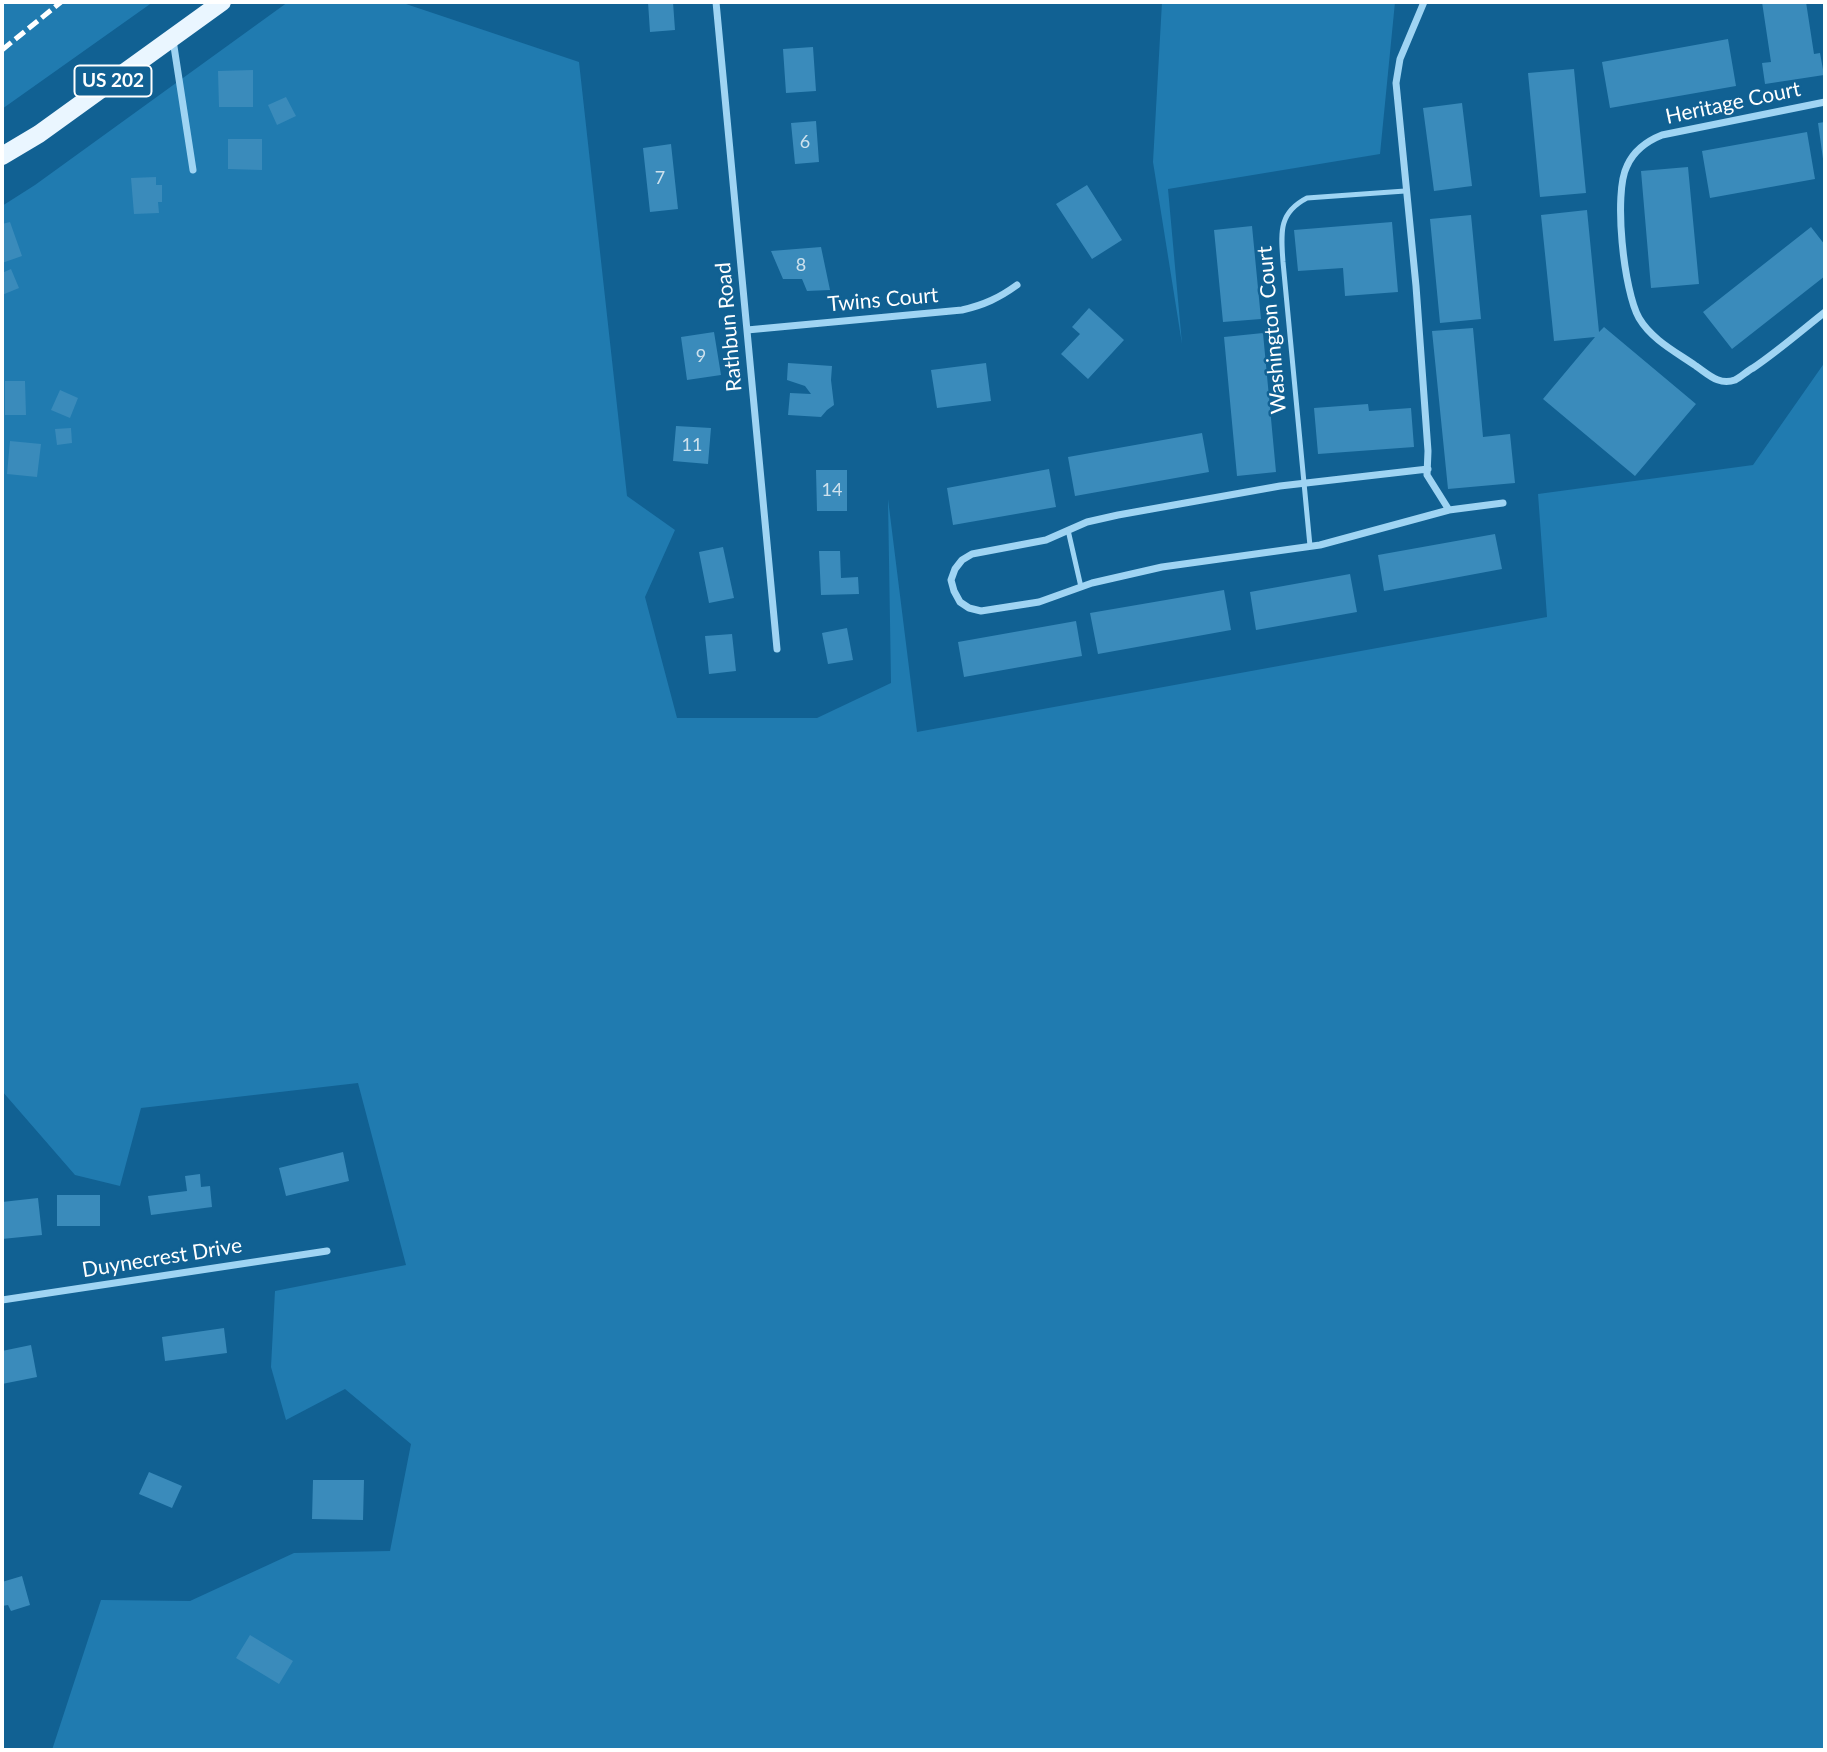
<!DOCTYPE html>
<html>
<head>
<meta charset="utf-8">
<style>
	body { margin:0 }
	#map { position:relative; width:1827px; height:1752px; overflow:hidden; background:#116193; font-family:Lato,sans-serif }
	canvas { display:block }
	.frame { position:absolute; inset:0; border:4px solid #fff; pointer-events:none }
</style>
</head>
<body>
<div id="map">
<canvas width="1827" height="1752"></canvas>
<div class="frame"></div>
</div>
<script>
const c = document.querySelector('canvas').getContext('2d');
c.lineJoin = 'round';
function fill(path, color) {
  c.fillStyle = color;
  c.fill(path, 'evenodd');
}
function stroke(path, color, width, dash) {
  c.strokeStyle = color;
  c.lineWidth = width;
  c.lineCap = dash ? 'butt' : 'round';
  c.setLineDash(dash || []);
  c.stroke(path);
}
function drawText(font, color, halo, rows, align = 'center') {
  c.font = font + ' Lato,sans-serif';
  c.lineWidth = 5;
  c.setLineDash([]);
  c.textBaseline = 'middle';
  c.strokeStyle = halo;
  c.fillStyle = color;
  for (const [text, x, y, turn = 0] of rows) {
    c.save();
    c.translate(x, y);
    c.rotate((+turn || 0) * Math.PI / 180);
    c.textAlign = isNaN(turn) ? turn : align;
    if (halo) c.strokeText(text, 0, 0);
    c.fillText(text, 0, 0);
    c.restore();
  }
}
fill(new Path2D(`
	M2,2H153L2,109Z
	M288,2H400L579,62L627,496L675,530L645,597L677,718H817L891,683L888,499L917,732L1547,617L1538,494L1753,465L1825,362V1750H52L101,1600L190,1601L294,1553L390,1551L411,1444L345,1389L286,1420L271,1367L275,1291L406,1265L358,1083L141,1108L120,1186L75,1175L2,1091V206L35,185Z
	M1162,2H1395L1380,154L1168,189L1182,344L1153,162Z`), '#207bb0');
fill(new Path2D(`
	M648,2H673L675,30L650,32Z
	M1762,2H1806L1814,54L1820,53L1824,75L1765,84L1762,63L1771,62Z
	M1728,39L1736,86L1610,108L1602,62Z
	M813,47L816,91L786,93L783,49Z
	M1574,69L1586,193L1540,197L1528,73Z
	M253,70V107H219L218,71Z
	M286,97L296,116L277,125L268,105Z
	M1462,103L1472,186L1434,191L1423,108Z
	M816,121L819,162L795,164L791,123Z
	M1825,122V166H1824L1818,123Z
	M1807,132L1815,179L1710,198L1702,151Z
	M228,139H262V170L228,169Z
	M671,144L678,209L650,212L643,148Z
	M1688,167L1699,284L1651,288L1641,171Z
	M156,177V185H162V202H158L159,213L134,214L131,178Z
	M1087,185L1122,240L1092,259L1056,204Z
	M1587,210L1599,332L1604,327L1696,404L1635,476L1543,399L1595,337L1554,341L1541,215Z
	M1471,215L1481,319L1440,323L1430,219Z
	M10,222L22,256L2,263V224Z
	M1392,222L1398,292L1345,296L1343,268L1298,271L1294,230Z
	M1252,226L1261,319L1223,322L1214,230Z
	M1811,227L1825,245V276L1732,349L1703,312Z
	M821,247L830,290L807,291L802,279H783L771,251Z
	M11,269L19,288L2,295V273Z
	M1089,308L1124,340L1088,379L1061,354L1080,334L1072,327Z
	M1473,328L1483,437L1510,434L1515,483L1448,489L1432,331Z
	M714,332L721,375L687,380L681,337Z
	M1263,333L1276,472L1237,476L1224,337Z
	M788,363L832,366L831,380L834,405L827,410L821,417L788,415L790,393L811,394L805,386L787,380Z
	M986,363L991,401L937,408L931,370Z
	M5,381H25L26,415H5Z
	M60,390L78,398L70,418L51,410Z
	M1368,404L1369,411L1411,408L1414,447L1318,454L1314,408Z
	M676,426L711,428L708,464L673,461Z
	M71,428L72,443L57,445L55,429Z
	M1202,433L1209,472L1075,496L1068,457Z
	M10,441L41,444L37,477L7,474Z
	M1049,469L1056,507L953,525L947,488Z
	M816,470H847V511H817Z
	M1495,534L1502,569L1384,591L1378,555Z
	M723,547L734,598L709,603L699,552Z
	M819,551H840L841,578L858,577L859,594L821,595Z
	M1350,574L1357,612L1256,630L1250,592Z
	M1224,590L1231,630L1098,654L1090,613Z
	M1076,621L1082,656L964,677L958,642Z
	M847,628L853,660L828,664L822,633Z
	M732,634L736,671L709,674L705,636Z
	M343,1152L349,1181L286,1196L279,1168Z
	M200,1174L201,1187L210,1186L212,1207L151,1215L148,1196L187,1191L185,1176Z
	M57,1195H100V1226H57Z
	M38,1198L42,1235L2,1239V1202Z
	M224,1328L227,1353L165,1361L162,1337Z
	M31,1345L37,1377L2,1384V1351Z
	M149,1472L182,1486L172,1508L139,1494Z
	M313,1480H364L363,1520L312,1519Z
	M22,1576L30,1605L11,1611L8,1605L2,1606V1582Z
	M250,1635L293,1661L279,1684L236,1658Z`), '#3a8bbb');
stroke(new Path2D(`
	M1068,530L1081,587
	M1310,546L1283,262C1281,233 1278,213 1307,198L1405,191`), '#9fd4f3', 5);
stroke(new Path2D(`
	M716,2L777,649
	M1424,2L1400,59L1396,83L1416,286L1428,451L1427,475L1449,510L1503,503
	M173,40L193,170
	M1825,102L1662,135C1647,141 1634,150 1627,166C1613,193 1624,292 1639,318C1652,340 1676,352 1696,366C1708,374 1719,386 1735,380C1741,377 1747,371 1753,368C1778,351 1801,331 1825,312
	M747,330L962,310C984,305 999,298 1017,285
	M1428,469L1280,486L1118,515L1087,522L1046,540L972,554L962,560L955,569L951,580L954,591L960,602L969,608L981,611L1039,602L1092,583L1162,567L1320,545L1449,510
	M2,1300L327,1251`), '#9fd4f3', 7);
stroke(new Path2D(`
	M2,156L39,134L222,2`), '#eaf6ff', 18);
stroke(new Path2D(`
	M2,50L61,2`), '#fff', 5, [12, 5]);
drawText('18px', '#cee2ee', null, [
	["6",805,142],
	["7",660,178],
	["8",801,265],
	["9",701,356],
	["11",692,445],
	["14",832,490]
]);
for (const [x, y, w] of [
	[113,81,77]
]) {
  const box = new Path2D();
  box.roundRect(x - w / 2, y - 15.5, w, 31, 5);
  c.fillStyle = '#116193';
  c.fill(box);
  stroke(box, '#fff', 2);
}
drawText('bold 19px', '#fff', null, [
	["US 202",113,81]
]);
drawText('21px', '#fff', '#116193', [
	["Heritage Court",1733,103,-12],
	["Twins Court",883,300,-5],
	["Rathbun Road",729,327,-95],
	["Washington Court",1272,330,-95],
	["Duynecrest Drive",162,1258,-9]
]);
</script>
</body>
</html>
